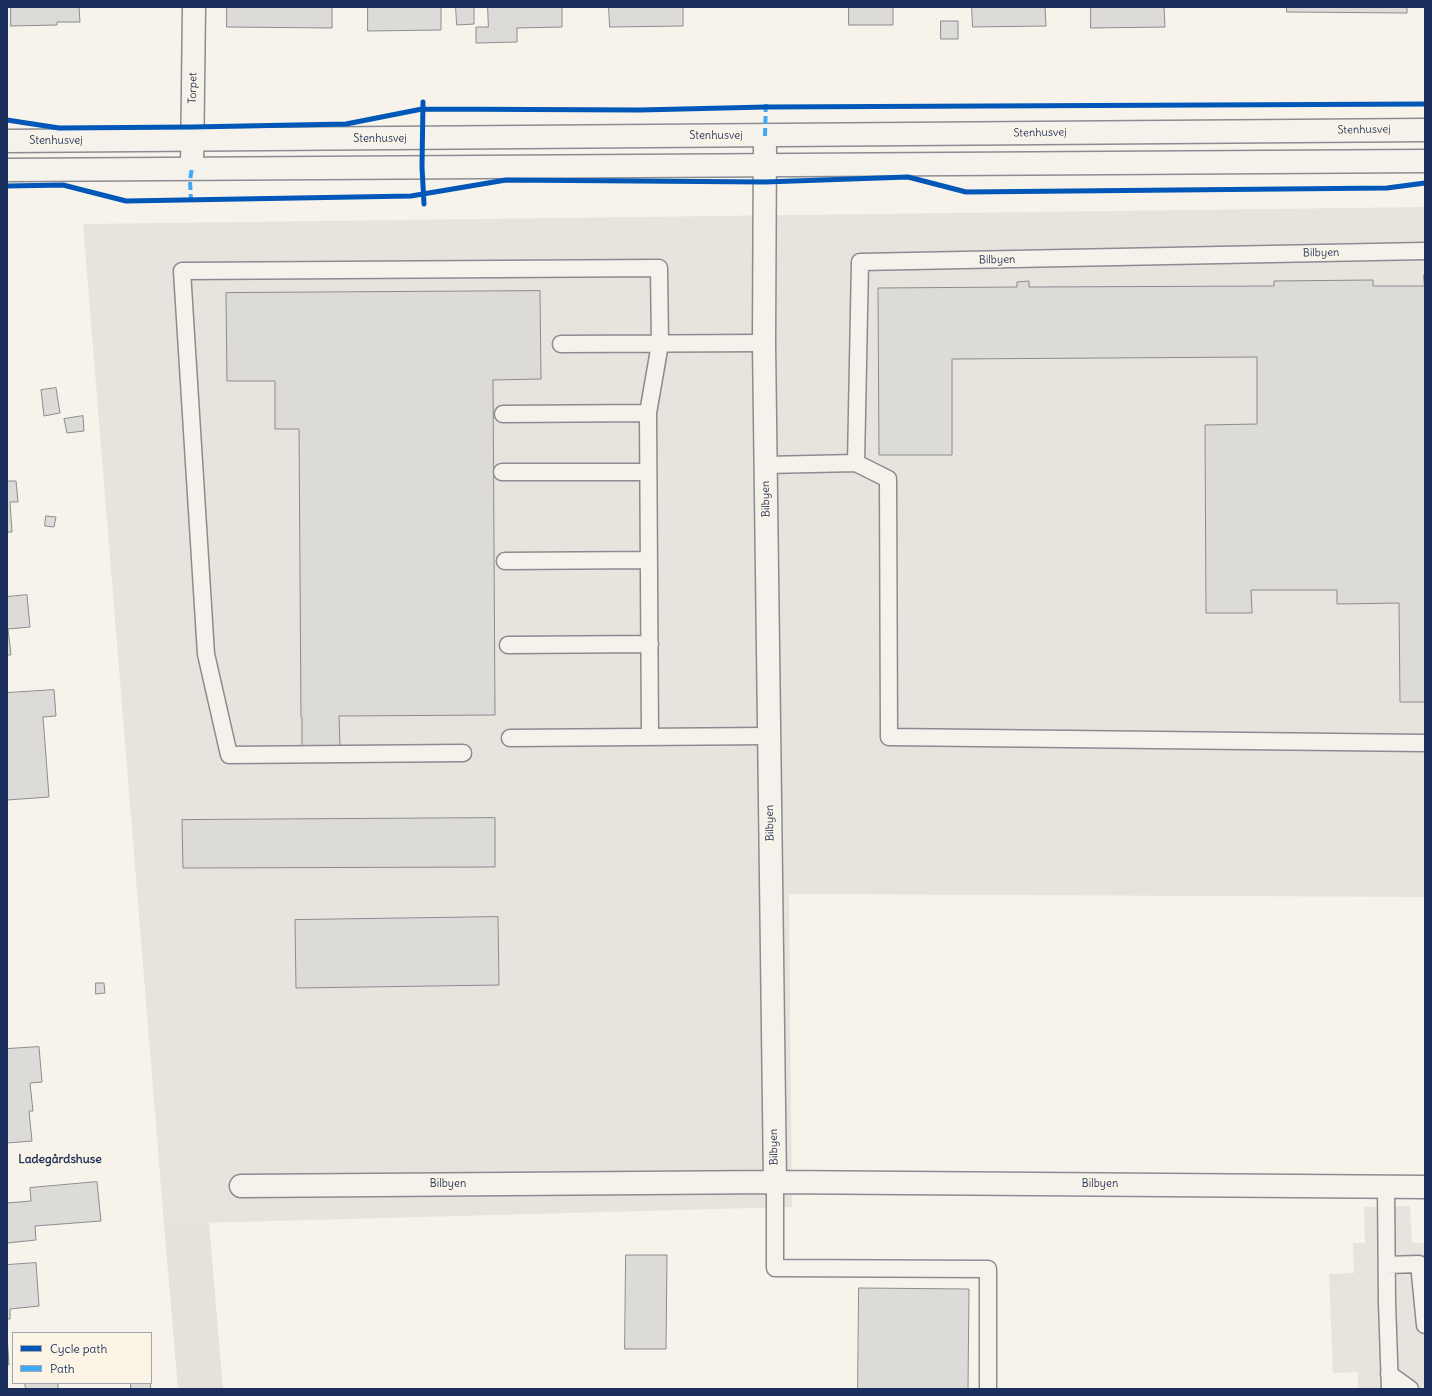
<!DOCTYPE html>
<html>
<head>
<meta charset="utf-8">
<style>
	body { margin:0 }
	#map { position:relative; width:1432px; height:1396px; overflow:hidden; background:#f7f3ea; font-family:Delius,sans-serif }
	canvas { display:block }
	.frame { position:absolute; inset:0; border:8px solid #1b2f5e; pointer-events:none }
	.legend { position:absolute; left:12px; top:1332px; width:140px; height:52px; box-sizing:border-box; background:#fcf5e5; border:1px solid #a2a6af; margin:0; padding:5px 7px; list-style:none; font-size:12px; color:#1b2f5e }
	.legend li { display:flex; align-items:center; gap:8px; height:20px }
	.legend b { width:20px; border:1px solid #a2a6af }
</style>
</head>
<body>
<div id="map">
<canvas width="1432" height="1396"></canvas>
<div class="frame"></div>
<ul class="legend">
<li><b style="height:5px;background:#0057b8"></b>Cycle path</li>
<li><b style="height:5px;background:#3fa9f5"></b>Path</li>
</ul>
</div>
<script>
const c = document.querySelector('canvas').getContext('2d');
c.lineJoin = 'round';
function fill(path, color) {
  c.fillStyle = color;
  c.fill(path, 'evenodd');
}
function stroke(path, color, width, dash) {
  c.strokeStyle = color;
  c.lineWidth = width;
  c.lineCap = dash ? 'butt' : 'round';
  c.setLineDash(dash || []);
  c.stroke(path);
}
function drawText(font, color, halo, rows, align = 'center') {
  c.font = font + ' Delius,sans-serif';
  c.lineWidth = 3.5;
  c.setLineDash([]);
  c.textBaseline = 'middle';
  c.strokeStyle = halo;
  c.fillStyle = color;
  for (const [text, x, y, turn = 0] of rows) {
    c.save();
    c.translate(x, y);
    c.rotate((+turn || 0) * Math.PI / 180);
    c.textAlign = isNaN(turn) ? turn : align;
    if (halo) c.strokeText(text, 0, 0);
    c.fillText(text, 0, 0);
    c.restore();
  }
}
fill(new Path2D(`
	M1425,207V897L789,894L792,1207L164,1224L83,224Z
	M1410,1206L1412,1243H1425V1389H1358V1372L1333,1373L1329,1274L1354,1273L1353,1243H1365L1364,1207Z`), '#e8e4dd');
fill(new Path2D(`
	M209,1223L223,1389H178L164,1224Z`), '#e6e2db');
const building = new Path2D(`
	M11,7H79L80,22H57V25L11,26Z
	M227,7H332V28L227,27Z
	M368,7H441V30L368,31Z
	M456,7H474V24L457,25Z
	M488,7H562V27L517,28V42L476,43V27H488Z
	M609,7H683V26L610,27Z
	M849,7H893V25H849Z
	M972,7H1045L1046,26L973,27Z
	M1091,7H1164L1165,27L1091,28Z
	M1287,7H1407V13L1287,12Z
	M941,21H958V39H941Z
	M1424,275H1425V702H1400L1399,603L1337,604V590H1251L1252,613H1206L1205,425L1257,424V357L952,359V455H879L878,288L1017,287V282L1029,281V287L1274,286V281L1373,280V286H1424Z
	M540,291L541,379L493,380L495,715L339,716L340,746H302V717H301L299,429H275V381H227L226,293Z
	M56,388L60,413L44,416L41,390Z
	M83,416L84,431L67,433L64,419Z
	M7,481H16L18,502H10L12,532H7Z
	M46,516L56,517L54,527L45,526Z
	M27,595L30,627L8,629L11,655H7V597Z
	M54,690L56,716L43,717L49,797L7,800V693Z
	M495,818V867L183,868L182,820Z
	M498,917L499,985L296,988L295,920Z
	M96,983H104L105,993L96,994Z
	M39,1047L42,1082L30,1083L33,1111H29L32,1141L7,1143V1049Z
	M97,1182L101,1221L35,1226L36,1240L7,1243V1203L31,1201L30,1188Z
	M626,1255H667L666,1349H625Z
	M36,1263L39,1306L10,1309V1319H7V1265Z
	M859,1288L969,1289L968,1389H858Z
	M7,1335L9,1365H7Z
	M25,1383H58V1389H26Z
	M131,1383H150L151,1389H131Z`);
fill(building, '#dddbd7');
stroke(building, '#8a8c91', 1);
const service = new Path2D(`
	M561,344L764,343
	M503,414L648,413L650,737
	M856,463L888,479L889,737L1425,743
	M766,465L856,463L860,262L1425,251
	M502,472H648
	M505,561L649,560
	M508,645L650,644
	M510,738L769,736
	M463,753L229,755L206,654L182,271L659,268L660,344L648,413
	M775,1182V1268L988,1269V1389
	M1386,1186L1387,1303L1390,1389
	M1387,1265L1419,1264L1425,1325
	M1389,1374L1410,1389`);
const minor = new Path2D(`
	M765,136L764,343L775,1182L1425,1187
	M192,168L194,7
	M241,1186L775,1182`);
const tertiary = new Path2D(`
	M7,141L1425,130
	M7,170L1425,161`);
stroke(service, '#8a8c91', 19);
stroke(minor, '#8a8c91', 25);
stroke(tertiary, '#8a8c91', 25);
stroke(service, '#f5f2ec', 16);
stroke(minor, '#f5f2ec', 22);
stroke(tertiary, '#f5f2ec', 22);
stroke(new Path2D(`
	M765,136L766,100
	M191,202L190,180L192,168`), '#3fa9f5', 4, [8, 4]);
stroke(new Path2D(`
	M423,102L422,167L424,204
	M7,120L59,128L192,127L346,124L422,109L640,110L766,107L1425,104
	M7,186L63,185L126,201L411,196L506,180L765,182L908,177L966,192L1387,188L1425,183`), '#0057b8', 5);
drawText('11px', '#1b2f5e', '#fcf5e5', [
	["Torpet",193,88,-89],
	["Stenhusvej",1364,130,-1],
	["Stenhusvej",1040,133,-1],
	["Stenhusvej",716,136],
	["Stenhusvej",380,139],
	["Stenhusvej",56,141],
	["Bilbyen",1321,253,-1],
	["Bilbyen",997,260,-1],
	["Bilbyen",766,499,-91],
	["Bilbyen",770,823,-91],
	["Bilbyen",774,1147,-91],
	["Bilbyen",448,1184],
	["Bilbyen",1100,1184]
]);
drawText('bold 12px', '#1b2f5e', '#fcf5e5', [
	["Ladegårdshuse",60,1160]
]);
</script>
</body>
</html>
